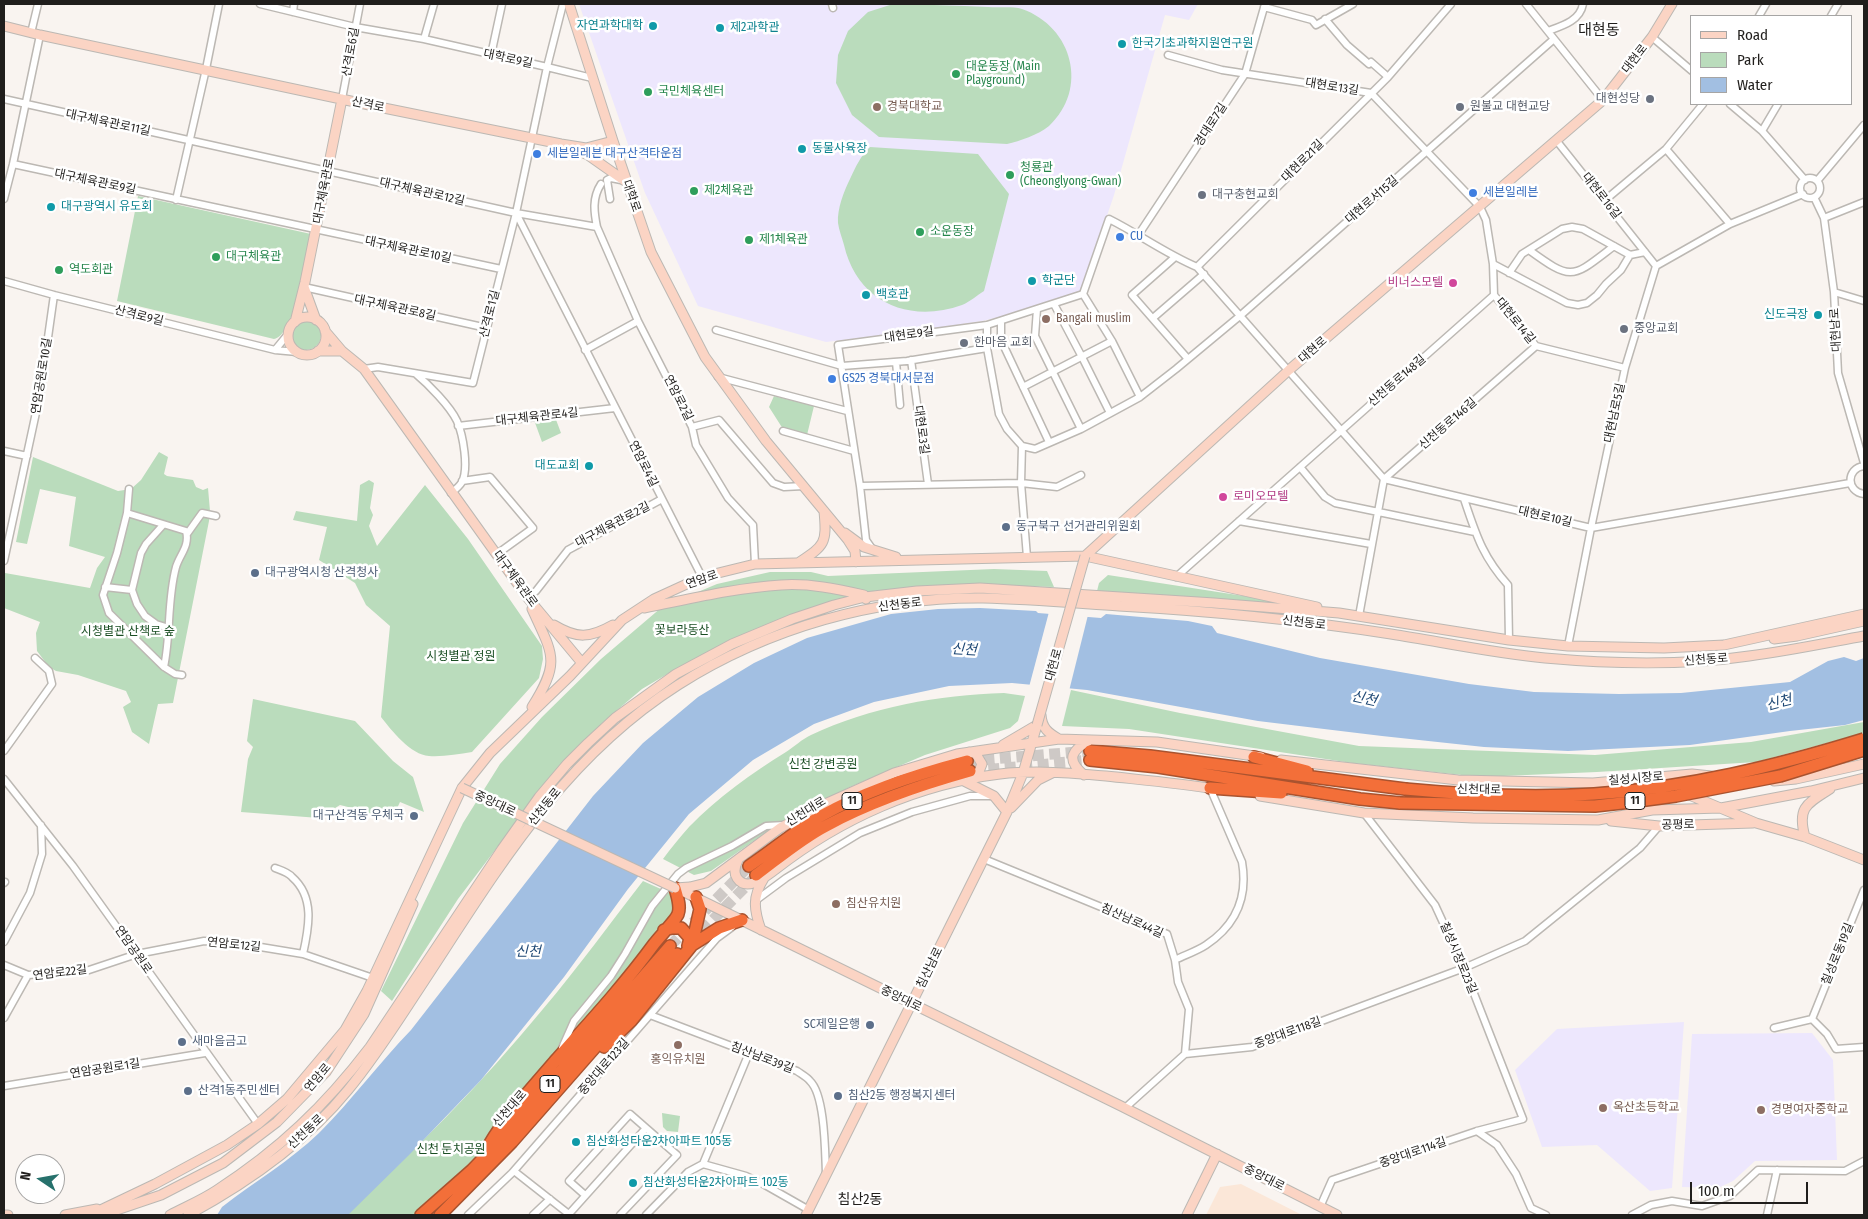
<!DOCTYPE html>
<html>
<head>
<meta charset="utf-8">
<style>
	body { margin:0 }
	#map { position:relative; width:1868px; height:1219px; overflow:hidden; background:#f9f4f0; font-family:"Fira Sans Condensed",sans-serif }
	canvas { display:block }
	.frame { position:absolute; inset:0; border:5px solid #201e1c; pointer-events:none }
	.legend { position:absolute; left:1690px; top:15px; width:162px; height:90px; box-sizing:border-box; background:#fff; border:1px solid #a6a5a4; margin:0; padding:6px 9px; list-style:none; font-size:15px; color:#201e1c }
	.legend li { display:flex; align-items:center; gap:10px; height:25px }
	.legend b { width:25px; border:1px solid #a6a5a4 }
	.north { position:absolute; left:15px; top:1154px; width:50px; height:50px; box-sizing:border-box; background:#fff; border:1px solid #a6a5a4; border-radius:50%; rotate:282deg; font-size:14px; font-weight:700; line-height:20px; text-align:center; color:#201e1c }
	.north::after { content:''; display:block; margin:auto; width:18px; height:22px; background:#27716c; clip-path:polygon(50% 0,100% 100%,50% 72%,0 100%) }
	.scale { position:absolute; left:1690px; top:1182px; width:118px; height:22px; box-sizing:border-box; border:2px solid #201e1c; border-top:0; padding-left:6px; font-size:15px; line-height:18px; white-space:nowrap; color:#201e1c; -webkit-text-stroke:4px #fff; paint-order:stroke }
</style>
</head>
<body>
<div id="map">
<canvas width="1868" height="1219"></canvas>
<div class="frame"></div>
<ul class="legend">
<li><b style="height:6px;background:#fbd4c4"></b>Road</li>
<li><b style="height:14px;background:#badcbc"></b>Park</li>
<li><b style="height:14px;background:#a2bfe2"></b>Water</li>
</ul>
<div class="north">N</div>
<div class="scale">100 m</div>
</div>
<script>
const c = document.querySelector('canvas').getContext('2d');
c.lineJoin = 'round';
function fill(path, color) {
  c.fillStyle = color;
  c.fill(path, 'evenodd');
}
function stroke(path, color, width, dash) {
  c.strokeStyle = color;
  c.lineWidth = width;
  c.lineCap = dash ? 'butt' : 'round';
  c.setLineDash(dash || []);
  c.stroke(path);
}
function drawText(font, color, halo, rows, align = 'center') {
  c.font = font + ' "Fira Sans Condensed","Noto Sans KR",sans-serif';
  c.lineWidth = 5;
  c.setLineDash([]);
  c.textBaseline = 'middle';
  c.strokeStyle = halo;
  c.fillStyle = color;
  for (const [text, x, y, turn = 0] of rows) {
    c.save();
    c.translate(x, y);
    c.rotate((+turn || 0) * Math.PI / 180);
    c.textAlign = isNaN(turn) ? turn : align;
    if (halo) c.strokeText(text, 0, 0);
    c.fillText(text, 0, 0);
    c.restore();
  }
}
fill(new Path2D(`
	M1241,1184L1302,1215H1206L1220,1187Z`), '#fbe7d8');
fill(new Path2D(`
	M579,4H1198L1189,20L1165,15L1114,195L1081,293L1033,309L982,321L917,331L826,342L698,306L645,193Z
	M1684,1022L1672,1188L1650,1191L1597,1145L1542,1147L1515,1070L1557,1029Z
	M1812,1033L1833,1060L1837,1160L1755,1161L1733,1181L1718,1188L1682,1187L1692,1034Z`), '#ede7fd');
fill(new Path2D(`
	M893,4C925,4 956,6 988,7C999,8 1013,6 1022,9C1073,27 1089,89 1049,126C1038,135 1020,141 1007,144L879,137L852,115L836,83L838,55L848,31L868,12Z
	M870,147L978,154L1009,194L984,291C977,295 970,302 962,305C909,324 857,302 844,245C842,238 839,230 838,223C837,209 844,191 850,179C856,166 860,157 870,147Z
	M138,196L311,234C307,253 295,336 274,339L117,301Z
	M291 335a15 15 0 1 1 30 0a15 15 0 1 1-30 0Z
	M774,396L814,406L807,435L783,429L769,407Z
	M555,417L561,433L542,442L534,420Z
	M159,452L168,457L164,474L167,476L193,480L196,487L203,490L208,488L210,511L209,521L173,703L158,704L149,744L132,732L123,707L131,702L126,691L78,675L56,671L49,667L37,651L36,633L40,622L4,608L5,573L90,588L97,568L105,557L69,546L76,497L40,489L27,544L16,542L33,457L118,491L131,489L141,480Z
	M369,480L374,483L370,508L373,515L369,526L377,546L425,485L468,539L542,646L543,659L539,678L472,752C458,754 443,757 429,756C411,755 391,730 381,717L390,626L366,605L355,583L319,560L327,527L293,520L296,511L357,521L360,485Z
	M994,569L1047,571L1054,587L986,585L928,587L874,591L805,611L762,627L679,667L642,689L602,723L536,796L458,899L392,1001L381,991L463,823L500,764L542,717L601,659L662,607L717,584L770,572H811L828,576Z
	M1108,575L1289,603L1291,606L1097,591L1099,583Z
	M1071,690L1180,713L1359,746L1595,755L1751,742L1864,722V733L1756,762L1597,772L1480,777L1352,763L1129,729L1062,726Z
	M1004,693L1025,696L1018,721L1010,728L925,755L850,787L765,833L711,871L694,875L663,859C671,848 680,837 689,827C717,798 752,773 786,752C794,747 802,739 811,735C870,707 939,695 1004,693Z
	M253,699L355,721L393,761L413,777L424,812L400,802L392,819L369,815L359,819L352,808L340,805L319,818L241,812L248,759L253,747L247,741Z
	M643,881L672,894L679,909L466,1174L415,1215H342C414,1153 482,1083 543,1009C578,968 610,923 643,881Z
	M662,1113L680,1116L678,1132L667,1131L663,1127Z`), '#badcbc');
fill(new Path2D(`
	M980,608L1036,611L1038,613L1101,618L1106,614L1188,621L1212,626L1217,633L1320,658L1469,684L1534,692L1619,694L1681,693L1790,682L1828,661L1844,657L1856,661L1864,658V720L1845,725L1790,731L1690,745L1568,751L1484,747L1382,736L1258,721L1087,690L1012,683L949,686L874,702L814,724L753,760L689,814L628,889L564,977L481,1080L409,1155L348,1215H217L222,1207C254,1182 290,1161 319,1133C352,1100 379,1063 411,1030L593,796L643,743L698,697L754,663L807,638L891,614L938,609Z`), '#a2bfe2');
fill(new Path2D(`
	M1049,612L1088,615L1069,691L1029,687Z`), '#f9f4f0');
stroke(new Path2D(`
	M967,761L1090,751
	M972,771L1090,760
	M690,943L754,878
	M670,946L749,866`), '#cec9c6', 11, [11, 5.5]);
const street = new Path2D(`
	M260,4L355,27L424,39L547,67L592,78
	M832,4L833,8
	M1526,4L1603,100
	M1264,7L1312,20L1316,25L1353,4
	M293,12L294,4
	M1759,16L1766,4
	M1831,16L1838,4
	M1325,19L1347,45L1369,64L1371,62L1388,77
	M1548,31C1562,26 1580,21 1583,4
	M31,33L38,4
	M1652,37L1692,71
	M424,39L434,4
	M491,55L502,4
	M1168,55L1222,70L1371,93L1480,207L1486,220L1493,264L1494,295L1536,346L1625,368
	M4,99L516,213L597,227L638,321L692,427L696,445L728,498L753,525L755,564
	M342,99L360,4
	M1730,104L1762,131L1805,180
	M1762,131L1778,104
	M1556,140L1656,266
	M1666,149L1730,224
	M13,164L501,269
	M1800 188a10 10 0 1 1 20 0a10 10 0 1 1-20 0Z
	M1817,181L1864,125
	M1814,197L1824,218L1834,292L1838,373L1864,463
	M4,199L13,164L40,35
	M610,199L607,180L611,178L621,180
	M176,200L206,69L219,4
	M1604,201L1666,149L1703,104
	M516,213L702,577
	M1824,218L1864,202
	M597,227C594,212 592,198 601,184
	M1139,234L1245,74L1265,4
	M1529,250C1573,282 1572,278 1614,246
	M1174,258L1132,295L1188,359
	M1493,264L1567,303L1578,305L1587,303L1597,295L1606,284L1621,270L1630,255
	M1197,267L1388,77L1451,4
	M1509,273L1522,254L1562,229L1572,227L1583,229L1630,255L1645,252
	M4,281L54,295L275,350L297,352
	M304,287L487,328
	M1834,292L1864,301
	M1083,294L1112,341L1140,397
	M1054,304L1082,357L1110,413
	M1037,309L1035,336L1081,429
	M1153,318L1204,274
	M1001,321V340L1049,442
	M987,325V348L999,414L1007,429L1022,446L1021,483L1027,557
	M716,330L842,366L907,361L987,348
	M275,350L289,333
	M585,350L638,321
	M911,360L928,484
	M896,362L900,405
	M364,369L378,367L473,383L516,213L547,67L563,4
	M416,374C428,384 450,406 457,421C463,435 469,468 462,482C459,487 455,490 451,493
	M718,377L847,411
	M1023,387L1112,341
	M458,426L615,408
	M692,427L719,420L773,483L784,487L804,486
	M783,431L854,451
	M1022,446L1035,449L1081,429L1140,397L1176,369L1241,315L1554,39
	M4,451L27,456
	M1864,466C1846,468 1846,492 1864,494
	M1300,467L1325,497L1335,503L1475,532
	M462,481L490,477L533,528L497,554
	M860,486L1021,483L1057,487L1081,475
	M129,489L127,513L186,531C190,546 180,554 176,567C167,600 171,634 164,667L175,674L182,675
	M1464,499C1476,534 1482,556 1508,585L1509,640
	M127,513L117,553L103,595L109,613L164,667
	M1239,521L1371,544
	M163,525L146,544L141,553L132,590L137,604L145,616L156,624L169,628
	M187,534L202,513L216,516
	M873,550L866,540L860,486L838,345L987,325L1083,294L1109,219C1139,234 1166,254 1197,267L1384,479L1591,528L1850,483
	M4,561L40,394L54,295
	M1176,577L1494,295
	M105,587L132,590
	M527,597L536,591L568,550L662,499
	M1359,616L1384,479L1536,346
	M1568,646L1591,528L1625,368L1656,266L1730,224L1803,194
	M4,751L52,684L49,671L35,658
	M4,779L73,866L258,1124
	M984,859L1167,934L1175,960L1178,982L1189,1009L1185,1054
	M275,868C280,870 288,872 292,877C315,897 309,927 303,954
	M4,883L5,882
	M755,901L786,878L860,833L912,812L970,796H990
	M4,942L30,893L42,854L41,825
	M1175,960C1185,955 1197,951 1206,945C1236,925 1248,897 1242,862L1210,788
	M4,965L28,975
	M650,1015L797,1071C801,1074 807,1077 810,1081C825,1095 825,1152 826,1173
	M4,1018L28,975L86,971L137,954L204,941L230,942L303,954L373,978
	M1812,1019L1864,890
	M1774,1028L1812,1019L1827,1034L1836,1049L1864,1047
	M562,1048L574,1021L611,976L625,954L652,906L678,874L686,868L732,846L766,826L785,825
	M4,1086L205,1053
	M1125,1108L1185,1054L1252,1047L1464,968L1525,941L1640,848L1659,826
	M1477,1131L1497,1145L1516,1174L1531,1208L1546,1215
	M703,1164L749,1053
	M514,1171L570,1215
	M1320,1207L1332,1180L1477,1131L1523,1119L1464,968L1435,905L1364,813
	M569,1214L646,1128L630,1114L569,1181L585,1195
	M468,1215L512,1173L717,938L732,927
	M533,1215L550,1199
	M620,1215L677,1155L646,1128
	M646,1215L688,1172L703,1164L746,1176L765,1185L809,1210
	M1632,1215L1651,1205L1672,1201L1702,1206L1730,1196L1758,1170L1845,1171L1864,1161
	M1767,1215L1777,1170`);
const secondary = new Path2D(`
	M569,4L613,141L651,252L705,357L766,441L848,540L855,551L856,562
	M4,26L40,35L374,106L561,144L586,148L613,141
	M577,150L588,155L625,181
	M304,287L316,320
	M288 336a19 19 0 1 1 38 0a19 19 0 1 1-38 0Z
	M295,322L305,282L342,99
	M325,331L342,351L364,369L527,597L582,663
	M318,351H342
	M845,533L864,547L896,557
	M1085,556L1289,370L1603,100L1652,37L1672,4
	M798,563C825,545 827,544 824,511
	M644,608C690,599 735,588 781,585C809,583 837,589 864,595L866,599
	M532,609C553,655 561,661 532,707
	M554,625C577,639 590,638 613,625
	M1774,639L1797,636L1864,621
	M1041,715C1042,728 1048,733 1059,739
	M1003,745L1037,725
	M969,752L976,754L982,764L978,774L971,778
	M1281,760L1458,780L1593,783L1692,774L1711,776
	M1084,775C1065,759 1072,750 1090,740
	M964,781L994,796L1007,812
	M1774,781L1796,779L1864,764
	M1687,794L1756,823L1805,837L1864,860
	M1260,796L1364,813L1473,818L1598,820L1652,810L1721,808L1811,791L1864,778
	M1011,808L1038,780L1052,773
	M1611,821L1659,826L1753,823
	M1805,837C1797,808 1806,804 1830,789
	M738,860C735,866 733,872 737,878C747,893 766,876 776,869C840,819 918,784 1000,774C1035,770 1071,773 1106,776C1143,780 1179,783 1215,789
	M675,888L690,887L706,883L780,828L827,803L894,773L957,754L1059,739L1157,742L1261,757
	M678,889L1121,1106L1337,1215
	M761,930C754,910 752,897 764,878
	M4,1215H8
	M65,1215L97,1209
	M90,1215L155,1184L227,1145L258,1124L287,1099L345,1030L367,991L462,788L490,753L570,676L622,620L654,599L702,577L755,564L1085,556L1317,607
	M102,1215L161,1195L223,1163L277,1122L326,1072L364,1014L413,904
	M170,1215C185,1207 202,1200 217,1190C279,1150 325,1106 370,1047L502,849L539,797L567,764L588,743L615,718L676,674L732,644L792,619L834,605L865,597L917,591L980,588L1011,590L1214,603L1339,613L1509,640L1568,646L1664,648L1724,645L1864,614
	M188,1215C247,1183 305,1143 348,1090C373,1060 394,1027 415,995C492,879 557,762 678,685C768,628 876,597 983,598C1028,599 1074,603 1119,606C1210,611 1301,620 1391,634C1442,642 1493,653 1545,658C1612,664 1682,666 1749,656C1788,651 1826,643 1864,636
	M806,1215L1007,812L1023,773L1037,725
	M1187,1215L1217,1154`);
const highway = new Path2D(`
	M1090,751L1150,756L1405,789
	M1254,757L1307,771
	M1090,760L1158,767L1360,799L1400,803
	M1210,788L1281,793
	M749,866C773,850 796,830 821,816C867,790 917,774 967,761
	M756,875C779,858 801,839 826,826C872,801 920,785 970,771
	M664,930L672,928H681L690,938L688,946
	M692,945L719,928L742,920
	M604,1047L631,1021L692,945L700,909L696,897
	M489,1145C507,1114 532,1088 555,1061C589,1023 624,985 654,944C659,937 676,920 678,914C681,906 677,896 675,888
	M421,1215L472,1170L497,1144L670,946
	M440,1215L512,1142L677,954`);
stroke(street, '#bcb8b3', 9);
stroke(secondary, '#bcb8b3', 11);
stroke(highway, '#a9532f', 14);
stroke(street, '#fff', 6);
stroke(secondary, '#fbd4c4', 9);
stroke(highway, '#f36f39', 11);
const secondaryBridge = new Path2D(`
	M1037,725L1085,556
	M462,788L675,888`);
const highwayBridge = new Path2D(`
	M1405,789C1468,795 1531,798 1594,794C1687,788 1776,766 1864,739
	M1400,803L1595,806L1631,802L1676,796L1780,776L1864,750`);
stroke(secondaryBridge, '#bcb8b3', 11, []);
stroke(highwayBridge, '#a9532f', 14, []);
stroke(secondaryBridge, '#fbd4c4', 9);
stroke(highwayBridge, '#f36f39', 11);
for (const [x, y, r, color] of [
	[653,26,5,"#0f9aa8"],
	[720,28,5,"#0f9aa8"],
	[1122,44,5,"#0f9aa8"],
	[956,74,5,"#2e9e5b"],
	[648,92,5,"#2e9e5b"],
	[1650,99,5,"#6b7280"],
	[877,107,5,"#8d6e63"],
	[1460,107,5,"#6b7280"],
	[802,149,5,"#0f9aa8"],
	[537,154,5,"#3f7fe0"],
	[1010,175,5,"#2e9e5b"],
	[694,191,5,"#2e9e5b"],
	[1473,193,5,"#3f7fe0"],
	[1202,195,5,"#6b7280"],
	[51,207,5,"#0f9aa8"],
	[920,232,5,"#2e9e5b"],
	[1120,237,5,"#3f7fe0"],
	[749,240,5,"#2e9e5b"],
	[216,257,5,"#2e9e5b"],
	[59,270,5,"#2e9e5b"],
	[1032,281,5,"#0f9aa8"],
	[1453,283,5,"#d1479c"],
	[866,295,5,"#0f9aa8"],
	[1818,315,5,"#0f9aa8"],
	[1046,319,5,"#8d6e63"],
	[1624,329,5,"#6b7280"],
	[964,343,5,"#6b7280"],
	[832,379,5,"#3f7fe0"],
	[589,466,5,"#0f9aa8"],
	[1223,497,5,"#d1479c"],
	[1006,527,5,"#5c6f8a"],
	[255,573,5,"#5c6f8a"],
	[414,816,5,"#5c6f8a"],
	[836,904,5,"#8d6e63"],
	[870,1025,5,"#5c6f8a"],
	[182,1042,5,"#5c6f8a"],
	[678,1045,5,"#8d6e63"],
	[188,1091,5,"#5c6f8a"],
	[838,1096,5,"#5c6f8a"],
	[1603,1108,5,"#8d6e63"],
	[1761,1110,5,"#8d6e63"],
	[576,1142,5,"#0f9aa8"],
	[633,1183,5,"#0f9aa8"]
]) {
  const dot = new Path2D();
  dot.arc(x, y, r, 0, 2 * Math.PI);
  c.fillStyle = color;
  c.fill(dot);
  stroke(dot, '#fff', 2);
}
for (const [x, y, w] of [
	[852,801,20],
	[1635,801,20],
	[550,1084,20]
]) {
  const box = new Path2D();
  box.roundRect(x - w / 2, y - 8.5, w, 17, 4);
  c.fillStyle = '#fff';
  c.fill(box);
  stroke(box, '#201e1c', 1);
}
drawText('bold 11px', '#201e1c', null, [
	["11",852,801],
	["11",1635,801],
	["11",550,1084]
]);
drawText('12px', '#0d838f', '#fff', [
	["자연과학대학",643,26,"right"],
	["제2과학관",730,28],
	["한국기초과학지원연구원",1132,44],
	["동물사육장",812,149],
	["대구광역시 유도회",61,207],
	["학군단",1042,281],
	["백호관",876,295],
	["신도극장",1808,315,"right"],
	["대도교회",579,466,"right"],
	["침산화성타운2차아파트 105동",586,1142],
	["침산화성타운2차아파트 102동",643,1183]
], 'left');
drawText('12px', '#201e1c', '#fff', [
	["산격로6길",351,52,-80],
	["대학로9길",508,59,12],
	["대현로",1635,59,-52],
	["대현로13길",1332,87,9],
	["산격로",368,105,12],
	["대구체육관로11길",108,123,12],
	["경대로7길",1211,125,-57],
	["대현로21길",1303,161,-45],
	["대구체육관로9길",95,182,12],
	["대구체육관로",324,191,-79],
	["대구체육관로12길",422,192,13],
	["대학로",631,196,71],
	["대현로16길",1601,196,52],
	["대현로서15길",1372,200,-41],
	["대구체육관로10길",408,250,12],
	["대구체육관로8길",395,308,12],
	["산격로1길",490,314,-76],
	["산격로9길",139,316,14],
	["대현로14길",1515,321,51],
	["대현남로",1836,330,-93],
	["대현로9길",909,335,-8],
	["대현로",1313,350,-41],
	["연암공원로10길",42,376,-81],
	["신천동로148길",1397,381,-41],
	["연암로2길",678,398,63],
	["대현남로5길",1615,413,-78],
	["대구체육관로4길",537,417,-6],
	["신천동로146길",1448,424,-41],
	["대현로3길",921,430,82],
	["연암로4길",643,464,63],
	["대현로10길",1545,517,13],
	["대구체육관로2길",613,525,-28],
	["대구체육관로",515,579,54],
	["연암로",702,580,-19],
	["신천동로",900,605,-7],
	["신천동로",1304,623,7],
	["신천동로",1706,660,-4],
	["대현로",1054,665,-74],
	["칠성시장로",1636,779,-5],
	["신천대로",1479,790,1],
	["중앙대로",495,804,25],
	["신천동로",545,807,-51],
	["신천대로",806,812,-32],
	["공평로",1678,825,-1],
	["침산남로44길",1132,921,24],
	["연암로12길",234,945,6],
	["연암공원로",133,950,55],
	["칠성로동19길",1838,954,-68],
	["칠성시장로23길",1458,958,67],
	["침산남로",930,968,-64],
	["연암로22길",60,973,-7],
	["중앙대로",901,999,26],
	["중앙대로118길",1288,1033,-20],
	["침산남로39길",762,1058,21],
	["중앙대로123길",604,1067,-49],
	["연암공원로1길",105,1069,-9],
	["연암로",318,1078,-49],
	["신천대로",510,1109,-49],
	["신천동로",306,1132,-43],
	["중앙대로114길",1413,1153,-19],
	["중앙대로",1264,1178,27]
]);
drawText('12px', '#27864d', '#fff', [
	["대운동장 (Main",966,67],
	["Playground)",966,81],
	["국민체육센터",658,92],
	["청룡관",1020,168],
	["(Cheonglyong-Gwan)",1020,182],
	["제2체육관",704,191],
	["소운동장",930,232],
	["제1체육관",759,240],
	["대구체육관",226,257],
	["역도회관",69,270]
], 'left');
drawText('12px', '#5b616d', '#fff', [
	["대현성당",1640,99,"right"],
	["원불교 대현교당",1470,107],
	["대구충현교회",1212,195],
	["중앙교회",1634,329],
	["한마음 교회",974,343]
], 'left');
drawText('12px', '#785e54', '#fff', [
	["경북대학교",887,107],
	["Bangali muslim",1056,319],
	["침산유치원",846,904],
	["홍익유치원",678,1060,"center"],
	["옥산초등학교",1613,1108],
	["경명여자중학교",1771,1110]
], 'left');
drawText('12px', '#366cbe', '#fff', [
	["세븐일레븐 대구산격타운점",547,154],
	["세븐일레븐",1483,193],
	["CU",1130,237],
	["GS25 경북대서문점",842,379]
], 'left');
drawText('12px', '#b23c85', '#fff', [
	["비너스모텔",1443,283],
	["로미오모텔",1233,497,"left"]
], 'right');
drawText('12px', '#4e5e75', '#fff', [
	["동구북구 선거관리위원회",1016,527],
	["대구광역시청 산격청사",265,573],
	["대구산격동 우체국",404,816,"right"],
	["SC제일은행",860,1025,"right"],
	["새마을금고",192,1042],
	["산격1동주민센터",198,1091],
	["침산2동 행정복지센터",848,1096]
], 'left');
drawText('12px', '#1a4e23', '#fff', [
	["꽃보라동산",682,631],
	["시청별관 산책로 숲",128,632],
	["시청별관 정원",461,657],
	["신천 강변공원",823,765],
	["신천 둔치공원",451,1150]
]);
drawText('italic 14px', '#1d4774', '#fff', [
	["신천",964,650,3],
	["신천",1364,699,13],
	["신천",1779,703,-14],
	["신천",528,952]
]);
drawText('14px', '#201e1c', '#fff', [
	["침산2동",860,1200]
]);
drawText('15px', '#201e1c', '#fff', [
	["대현동",1599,31]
]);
</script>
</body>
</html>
